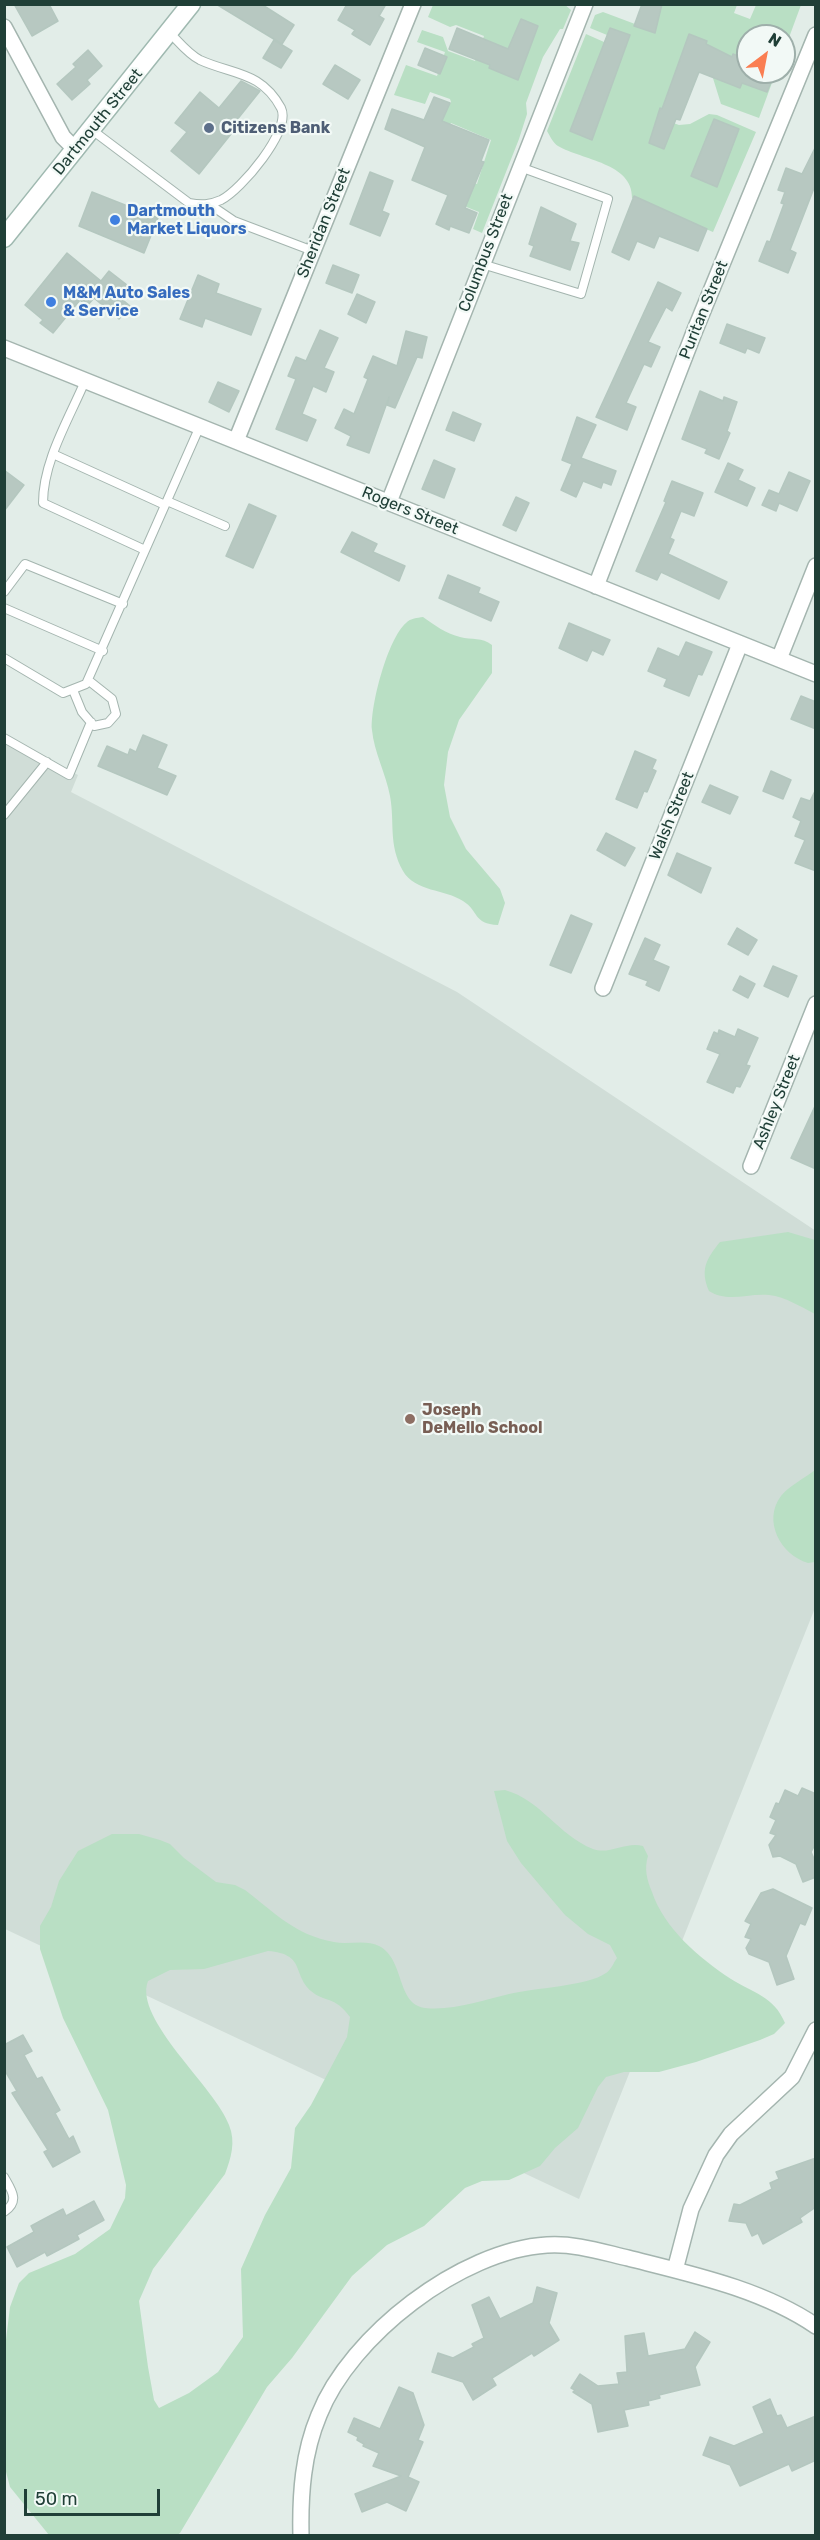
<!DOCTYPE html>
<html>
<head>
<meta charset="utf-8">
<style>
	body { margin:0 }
	#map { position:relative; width:820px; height:2540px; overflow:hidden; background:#e2ede8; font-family:Rubik,sans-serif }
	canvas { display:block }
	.frame { position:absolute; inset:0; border:6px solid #203f37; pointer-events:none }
	.north { position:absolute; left:736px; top:24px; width:60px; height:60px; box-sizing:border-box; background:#f2f9f6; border:2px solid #9eafaa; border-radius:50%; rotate:32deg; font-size:16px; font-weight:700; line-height:24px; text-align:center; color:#203f37 }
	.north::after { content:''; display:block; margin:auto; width:21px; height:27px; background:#fa7e52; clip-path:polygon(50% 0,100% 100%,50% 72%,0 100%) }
	.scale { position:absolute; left:24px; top:2489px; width:136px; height:27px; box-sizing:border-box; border:3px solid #203f37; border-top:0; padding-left:8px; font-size:18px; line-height:21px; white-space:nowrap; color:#203f37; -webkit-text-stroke:4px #f2f9f6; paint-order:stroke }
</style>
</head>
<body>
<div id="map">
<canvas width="820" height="2540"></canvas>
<div class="frame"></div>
<div class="north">N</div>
<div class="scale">50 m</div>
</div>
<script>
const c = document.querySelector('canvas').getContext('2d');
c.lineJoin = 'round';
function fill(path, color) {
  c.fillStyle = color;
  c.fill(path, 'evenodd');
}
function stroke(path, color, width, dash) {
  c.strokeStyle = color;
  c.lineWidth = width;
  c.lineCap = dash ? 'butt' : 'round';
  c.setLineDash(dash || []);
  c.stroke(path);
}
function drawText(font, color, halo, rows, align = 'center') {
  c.font = font + ' Rubik,sans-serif';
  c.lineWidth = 4.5;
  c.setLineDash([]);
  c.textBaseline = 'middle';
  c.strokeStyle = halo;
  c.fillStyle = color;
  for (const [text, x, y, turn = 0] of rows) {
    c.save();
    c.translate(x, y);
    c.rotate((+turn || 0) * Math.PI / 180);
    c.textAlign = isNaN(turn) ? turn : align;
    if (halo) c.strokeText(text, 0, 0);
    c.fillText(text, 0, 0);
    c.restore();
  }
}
fill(new Path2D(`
	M5,738L78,775L71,792L457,992L816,1231L815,1608L579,2199L5,1929Z`), '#d0ddd7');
fill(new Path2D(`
	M564,4L571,10L563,29H560L543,57L526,103L527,114L519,139L482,233L473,229L479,212L464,206L474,183L477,184L491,140L451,123L442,138L432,133L451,102L450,99L430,92L425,104L394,95L406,65L437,76L445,52L417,42L422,30L443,37L448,51L475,61L484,36L456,25L450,27L428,17L433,5Z
	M643,5H737L734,13L750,19L756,5H801L784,51V36H748V72H776L759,118L721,104L712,75L682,59L659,118L679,125L690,124L709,114L717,115L756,132L713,232L632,198C633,163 582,160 558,146C553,143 550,136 547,131L586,34L604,42L607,35L590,28L595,15L603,12L635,24Z
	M423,617C434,625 447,634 460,637C472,640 482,637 492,645V673L459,720L448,752L444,785L450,817L466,849L500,889L505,903L498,925C473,924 479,911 463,901C445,889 415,892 403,871C388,844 395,823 390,796C386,774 374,752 372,730C370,706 388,638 406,623C411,618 417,618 423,617Z
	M788,1232L815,1240V1314C801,1307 786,1297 769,1295C747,1293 728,1303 709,1291C700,1270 706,1259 720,1242Z
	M815,1470V1562L808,1563C781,1555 762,1521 781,1496C789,1486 805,1478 815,1470Z
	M505,1790C541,1800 558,1835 593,1849C610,1855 626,1841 643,1846L648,1856C644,1869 647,1880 652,1892C664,1928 699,1958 731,1979C753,1993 774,1996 785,2023L774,2034L760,2040L696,2062L659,2072H624L606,2077L598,2087L578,2128L555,2148L540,2166L509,2180L482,2181L465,2188L424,2226L387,2245L352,2276L292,2358L267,2387L180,2533L176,2536L49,2535L10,2487L5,2468L4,2356L10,2307L19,2283L29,2273L75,2254L110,2229L125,2198L126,2185L108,2110L63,2018L40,1949V1926L51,1907L59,1881L78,1851L112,1834H139L160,1840L170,1844L184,1858L216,1882L235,1885L245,1890C275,1913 295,1935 334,1942C348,1945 366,1939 379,1946C405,1959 396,2004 425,2008C453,2011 483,2000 509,1994C533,1988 588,1986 606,1973C611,1970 614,1962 617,1958L610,1945L588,1934L565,1915L521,1863L507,1841L494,1791ZM268,1951C306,1954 292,1974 311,1991C325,2003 334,1995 350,2017L347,2037L311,2105L295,2128L291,2168L265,2215L241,2269L243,2337L218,2372L189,2393L159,2408L154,2400L148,2367L139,2301L153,2269L225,2174C231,2158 236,2142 229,2125C216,2088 133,2019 148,1981L170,1970L204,1969Z`), '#b9dfc4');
const building = new Path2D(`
	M14,4H49L58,21L32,36Z
	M216,4H261L294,25L282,44Z
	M347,4H386L379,16L384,19L370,45L352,34L355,30L338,20Z
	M642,4H662L655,33L634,26Z
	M521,19L538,26L518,80L489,68L490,65L449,49L457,28L508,49Z
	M610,28L630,35L592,140L570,131Z
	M689,34L707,41L706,44L732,57L733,54L748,60V72H775L767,92L742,83L740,88L699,72L680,120L676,119L664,149L649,143L660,108L662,109Z
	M274,40L292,51L281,68L263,58Z
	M425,48L447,57L440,74L418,65Z
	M88,50L102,66L87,80L90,84L72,100L57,84L76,67L73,64Z
	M335,65L360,80L348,99L323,84Z
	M241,81L260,91L236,121L239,124L199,174L171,151L187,132L175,123L200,92L219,108Z
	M434,97L450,103L442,121L489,140L481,161L484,162L465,208L477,213L469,233L450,226L449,230L436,224L448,195L412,180L425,147L385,129L392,109L424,120Z
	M714,119L739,129L717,187L691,176Z
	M816,146V183L790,250L796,253L788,273L759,261L767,241L770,242L784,204L781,203L785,192L778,190L786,168L802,174Z
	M370,172L393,181L382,211L389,214L380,236L350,224Z
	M92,192L158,218L144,253L79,226Z
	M634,196L707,229L698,251L659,236L654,248L637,241L629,260L612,252Z
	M541,207L576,224L570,241L579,243L570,270L530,256L534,246L529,244Z
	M67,253L101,281L109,271L127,285L118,296L130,306L119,319L94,298L87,306L80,300L53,333L40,323L43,320L25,305Z
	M333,265L359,275L352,293L326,283Z
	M198,275L219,284L216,293L261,309L251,335L205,318L202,327L180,319Z
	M658,282L681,293L672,311L666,307L648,342L660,347L651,367L644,364L626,403L636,407L627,430L596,417Z
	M357,294L375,302L366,323L348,314Z
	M727,324L765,338L759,353L747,348L745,353L720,343Z
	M320,330L338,338L324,368L334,372L326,392L313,386L302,414L316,420L307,441L276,429L296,379L288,376L296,357L306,361Z
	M406,331L427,337L422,358L417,357L395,408L387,405L389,397L369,453L347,445L351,436L335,428L344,409L354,414L368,379L364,377L373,356L397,366Z
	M218,382L239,391L229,412L209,402Z
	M700,391L723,401L724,397L737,402L727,431L730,433L719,459L705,453L707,449L682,439Z
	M453,412L481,424L474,441L446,430Z
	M577,417L596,425L581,458L616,471L611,485L603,482L601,488L583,481L576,497L561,490L572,464L562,460Z
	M434,460L455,469L444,498L422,489Z
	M728,463L743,470L738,480L755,488L747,506L715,492Z
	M4,470L24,485L4,511Z
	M789,472L810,481L797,511L779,503L776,511L762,505L769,490L779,494Z
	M672,481L703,493L694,516L681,511L670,538L674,540L668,554L727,582L719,599L661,572L657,580L636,571L666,502L664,501Z
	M516,497L529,503L516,531L503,525Z
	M249,504L276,516L253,568L226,556Z
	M352,532L377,544L373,552L405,566L399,581L341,552Z
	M448,575L480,588L478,593L499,602L491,621L439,598Z
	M569,623L610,640L603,655L592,650L587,661L559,648Z
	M686,642L712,652L702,675L698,674L689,696L664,686L667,679L648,671L658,648L679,657Z
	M801,696L816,702V729L791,719Z
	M143,735L167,745L157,768L176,776L167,795L98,766L107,746L128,755L130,749L136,752Z
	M635,751L656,760L652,769L656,771L647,792L644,791L637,808L616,799Z
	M771,771L791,780L783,799L763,791Z
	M710,785L738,797L730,814L702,802Z
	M816,789V871L795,863L805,840L795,836L801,821L793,817L801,798L810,801Z
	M606,833L635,848L625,866L597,850Z
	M677,853L711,868L701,893L668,875Z
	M571,915L592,924L571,973L550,965Z
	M737,928L757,940L748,955L728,944Z
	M645,938L660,945L653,960L669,967L659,991L646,985L648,981L629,974Z
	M773,966L797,976L788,997L764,986Z
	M740,976L755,984L748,998L733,990Z
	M738,1029L758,1038L746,1065L750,1066L740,1087L736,1086L733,1093L707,1082L720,1054L707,1049L714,1032L718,1034L719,1030L735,1037Z
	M816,1104V1169L791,1158Z
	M802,1788L816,1794V1843L811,1852L816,1863V1877L803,1882L796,1864L780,1856L773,1857L769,1845L776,1835L770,1833L776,1820L770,1817L776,1803L779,1804L785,1790L798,1796Z
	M773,1889L812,1908L805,1925L800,1923L786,1956L794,1979L777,1985L769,1962L749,1954L746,1948L751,1939L745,1937L751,1924L745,1921L761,1893Z
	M23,2035L32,2051L24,2055L37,2079L42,2077L60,2110L55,2113L69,2139L73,2136L80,2152L53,2167L44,2152L48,2150L12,2093L17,2091L4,2069V2045Z
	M816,2158V2207L800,2218L802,2222L763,2244L758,2233L752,2236L746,2223L729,2221L734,2204L740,2205L772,2189L770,2183L779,2179L776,2172Z
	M94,2201L104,2220L77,2235L79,2239L66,2246L47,2256L45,2252L17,2267L7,2247L34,2232L31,2226L44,2219L63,2209L66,2216Z
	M537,2287L557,2293L549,2323L559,2340L534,2356L532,2353L492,2378L496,2385L473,2400L463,2382L432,2372L438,2353L453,2358L474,2347L472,2344L484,2338L472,2305L489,2297L500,2319L533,2303Z
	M695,2332L710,2342L695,2367L700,2385L659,2395L660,2398L648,2401L649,2405L624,2410L628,2426L598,2432L592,2404L573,2392L575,2390L571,2388L580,2374L598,2386L619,2384L617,2373L627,2372L625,2336L644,2333L648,2356L685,2349Z
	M399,2387L413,2393L424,2425L418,2440L423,2442L408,2477L419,2482L406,2511L387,2502L362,2512L355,2494L401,2476L373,2466L379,2453L363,2446L364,2444L357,2440L358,2437L348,2432L354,2418L380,2429Z
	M770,2399L777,2416L781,2415L787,2428L816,2416V2460L792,2471L789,2464L740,2486L730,2465L703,2455L710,2437L734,2446L764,2433L753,2407Z`);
fill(building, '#b7c8c1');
stroke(building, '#b4c7bf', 1.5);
const service = new Path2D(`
	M92,130L189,203C201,205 210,205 221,200C241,190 292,130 281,108C261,71 233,75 200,60C188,54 179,42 169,32
	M209,204L234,221L313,251
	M482,264L581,294L608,199L520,167
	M85,381C69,419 43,461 43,503L145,550
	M53,454L165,505
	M167,501L225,526
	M4,592L25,564L123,604
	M4,608L103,651
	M4,658L63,693L86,684L200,426
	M73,690L82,712L94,726L108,723L116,714L112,699L88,680
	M4,738L69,775L91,722
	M4,815L47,762
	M4,2177C12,2191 20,2201 4,2212`);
const minor = new Path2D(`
	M4,27L63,137L76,150
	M4,348L816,674
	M236,441L413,4
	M389,502L585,4
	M596,586L695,330L816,35
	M779,659L816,566
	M603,988L740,644
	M751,1166L816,1004
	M675,2270L691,2209L716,2155L731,2134L792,2077L816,2030
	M301,2536C300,2494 303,2453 319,2415C350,2336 461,2250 547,2245C574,2243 602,2252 628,2258C691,2274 762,2289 816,2326`);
const secondary = new Path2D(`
	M4,238L191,4`);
stroke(service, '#a4b5af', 10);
stroke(minor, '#a4b5af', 18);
stroke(secondary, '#9fb9b0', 21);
stroke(service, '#fff', 8);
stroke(minor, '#fff', 15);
stroke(secondary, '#fff', 18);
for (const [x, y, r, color] of [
	[209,128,6,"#5c6f8a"],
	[115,220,6,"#3f7fe0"],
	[51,302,6,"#3f7fe0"],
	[410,1419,6,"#8d6e63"]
]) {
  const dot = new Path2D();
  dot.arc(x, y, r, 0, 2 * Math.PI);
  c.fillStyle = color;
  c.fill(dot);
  stroke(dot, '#f2f9f6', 2);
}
drawText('16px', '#203f37', '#f2f9f6', [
	["Dartmouth Street",98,122,-51],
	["Sheridan Street",324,223,-68],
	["Columbus Street",486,253,-69],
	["Puritan Street",704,310,-68],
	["Rogers Street",410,511,22],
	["Walsh Street",672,816,-68],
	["Ashley Street",777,1102,-68]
]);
drawText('bold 16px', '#4e5e75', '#f2f9f6', [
	["Citizens Bank",221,128]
], 'left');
drawText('bold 16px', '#366cbe', '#f2f9f6', [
	["Dartmouth",127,211],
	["Market Liquors",127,229],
	["M&M Auto Sales",63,293],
	["& Service",63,311]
], 'left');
drawText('bold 16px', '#785e54', '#f2f9f6', [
	["Joseph",422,1410],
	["DeMello School",422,1428]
], 'left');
</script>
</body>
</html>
